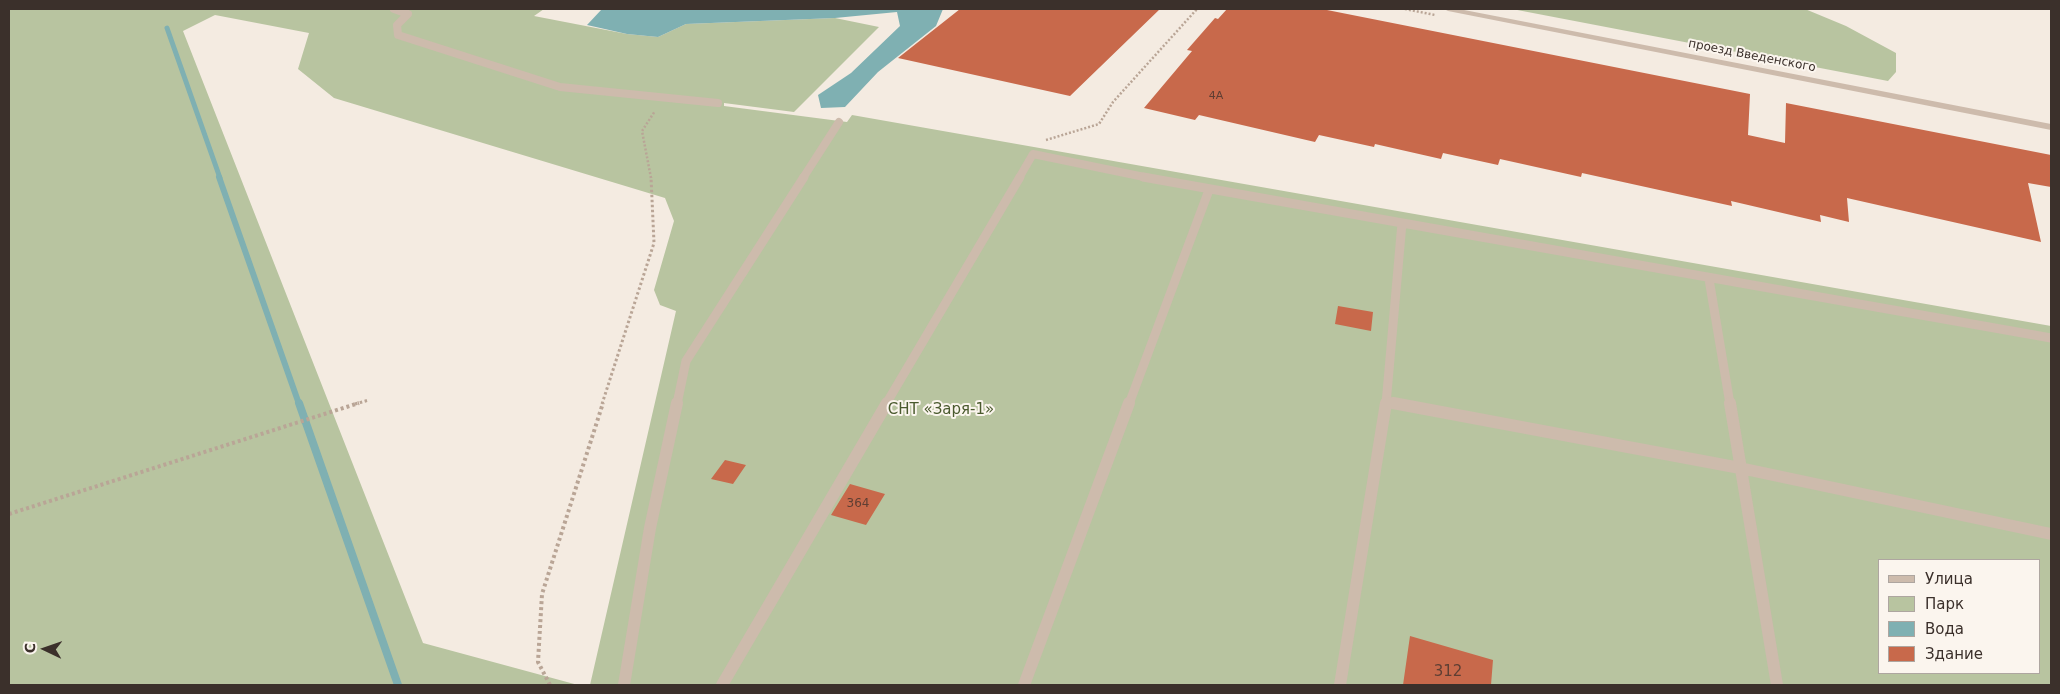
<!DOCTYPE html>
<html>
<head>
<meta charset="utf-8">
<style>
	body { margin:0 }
	#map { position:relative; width:2060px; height:694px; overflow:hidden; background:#f4ebe1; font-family:"DejaVu Sans",sans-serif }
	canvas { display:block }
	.frame { position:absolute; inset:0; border:10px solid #3b302b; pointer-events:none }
	.legend { position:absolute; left:1878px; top:559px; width:162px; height:115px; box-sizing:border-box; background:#fbf5ee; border:1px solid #aea6a0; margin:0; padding:6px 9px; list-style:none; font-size:15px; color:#3b302b }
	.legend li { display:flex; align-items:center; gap:10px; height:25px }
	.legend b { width:25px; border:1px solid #aea6a0 }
	.north { position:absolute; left:20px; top:624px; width:50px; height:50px; -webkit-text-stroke:4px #fbf5ee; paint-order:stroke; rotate:273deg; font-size:14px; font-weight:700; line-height:20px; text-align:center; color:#3b302b }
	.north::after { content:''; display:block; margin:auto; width:18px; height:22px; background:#3b302b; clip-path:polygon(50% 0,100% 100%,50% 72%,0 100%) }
</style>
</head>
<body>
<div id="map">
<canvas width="2060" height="694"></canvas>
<div class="frame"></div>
<ul class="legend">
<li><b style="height:6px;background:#cdbbac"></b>Улица</li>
<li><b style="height:14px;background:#b8c4a0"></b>Парк</li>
<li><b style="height:14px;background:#7fb0b2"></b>Вода</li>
<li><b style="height:14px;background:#c8694b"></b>Здание</li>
</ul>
<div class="north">С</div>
</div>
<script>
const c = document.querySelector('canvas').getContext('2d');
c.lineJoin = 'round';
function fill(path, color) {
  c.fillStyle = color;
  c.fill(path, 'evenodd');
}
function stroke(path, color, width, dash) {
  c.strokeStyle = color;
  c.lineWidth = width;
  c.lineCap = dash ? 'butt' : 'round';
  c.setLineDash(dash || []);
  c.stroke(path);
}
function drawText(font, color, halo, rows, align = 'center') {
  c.font = font + ' "DejaVu Sans",sans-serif';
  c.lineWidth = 4;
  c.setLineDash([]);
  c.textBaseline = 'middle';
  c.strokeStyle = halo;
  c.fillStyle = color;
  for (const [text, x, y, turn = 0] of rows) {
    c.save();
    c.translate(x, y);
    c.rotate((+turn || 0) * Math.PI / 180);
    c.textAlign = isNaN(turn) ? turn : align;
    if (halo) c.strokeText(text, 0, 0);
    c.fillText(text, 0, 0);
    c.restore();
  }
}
fill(new Path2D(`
	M9,9H544L534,16L627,34L658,37L686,24L835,18L879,27L794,112L724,103V106L847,122L852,115L2051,326V685H590L676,311L660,305L654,290L674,221L665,198L334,98L298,69L309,33L215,15L183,31L423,643L578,685H9ZM1879,560H2039V673H1879Z
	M1512,9H1805L1846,26L1896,53V72L1888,81Z`), '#b8c4a0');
fill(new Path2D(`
	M602,9H943L936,26L878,72L845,107L821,108L818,95L851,73L900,26L897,12L835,18L686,24L658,37L627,34L587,25Z`), '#7fb0b2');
stroke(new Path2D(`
	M167,28L220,178`), '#7fb0b2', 5);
stroke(new Path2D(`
	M219,177L299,404`), '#7fb0b2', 6);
stroke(new Path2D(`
	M299,403L398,685`), '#7fb0b2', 8);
fill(new Path2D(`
	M960,9H1160L1070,96L898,58Z
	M1227,9H1322L1750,94L1748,135L1785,143L1786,103L2051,155V187L2028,183L2041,242L1847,198L1849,222L1820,215L1821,222L1731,201L1732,206L1582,173L1581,177L1500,159L1498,165L1443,153L1441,159L1375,144L1374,147L1319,135L1315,142L1199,115L1195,120L1144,108L1192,51L1187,50L1215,18L1218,19Z
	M1338,306L1373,312L1371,331L1335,324Z
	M725,460L746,465L733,484L711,479Z
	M850,484L885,494L866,525L831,515Z
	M1410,636L1493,660L1491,685H1403Z`), '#c8694b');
stroke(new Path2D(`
	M1405,9L1435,15
	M1046,140L1099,124L1113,102L1197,9
	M651,178L642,131L655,111`), '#b9a596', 2.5, [2, 2]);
stroke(new Path2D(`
	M355,404L369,400
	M602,404L654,243L651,177`), '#b9a596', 3, [2.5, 2.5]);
stroke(new Path2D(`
	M9,514L359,403
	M550,685L538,662L542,594L603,403`), '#b9a596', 4, [3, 3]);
stroke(new Path2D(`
	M394,9L408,14L397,25L398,35L560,87L718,103
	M803,178L839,122
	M1019,178L1033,154L1149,178`), '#cdbbac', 8);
stroke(new Path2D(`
	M1143,177L2051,338
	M1709,279L1730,404
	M1386,402L1399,404
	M677,404L686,361L804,177
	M886,404L1020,177
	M1129,404L1209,190
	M1386,404L1402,223`), '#cdbbac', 9);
stroke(new Path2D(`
	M1393,403L1740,468L2051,534
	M1730,403L1777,685
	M624,685L650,528L677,403
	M722,685L887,403
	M1024,685L1129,403
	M1340,685L1386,403`), '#cdbbac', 12);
fill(new Path2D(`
	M1444,9H1459L2051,124V130L1448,11Z`), '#cdbbac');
drawText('11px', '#5e3e33', null, [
	["4А",1216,96]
]);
drawText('12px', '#3b302b', '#fbf5ee', [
	["проезд Введенского",1752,56,11]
]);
drawText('12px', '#5e3e33', null, [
	["364",858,504]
]);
drawText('15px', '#4a5a2e', '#fbf5ee', [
	["СНТ «Заря-1»",941,410]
]);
drawText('15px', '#5e3e33', null, [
	["312",1448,672]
]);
</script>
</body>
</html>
